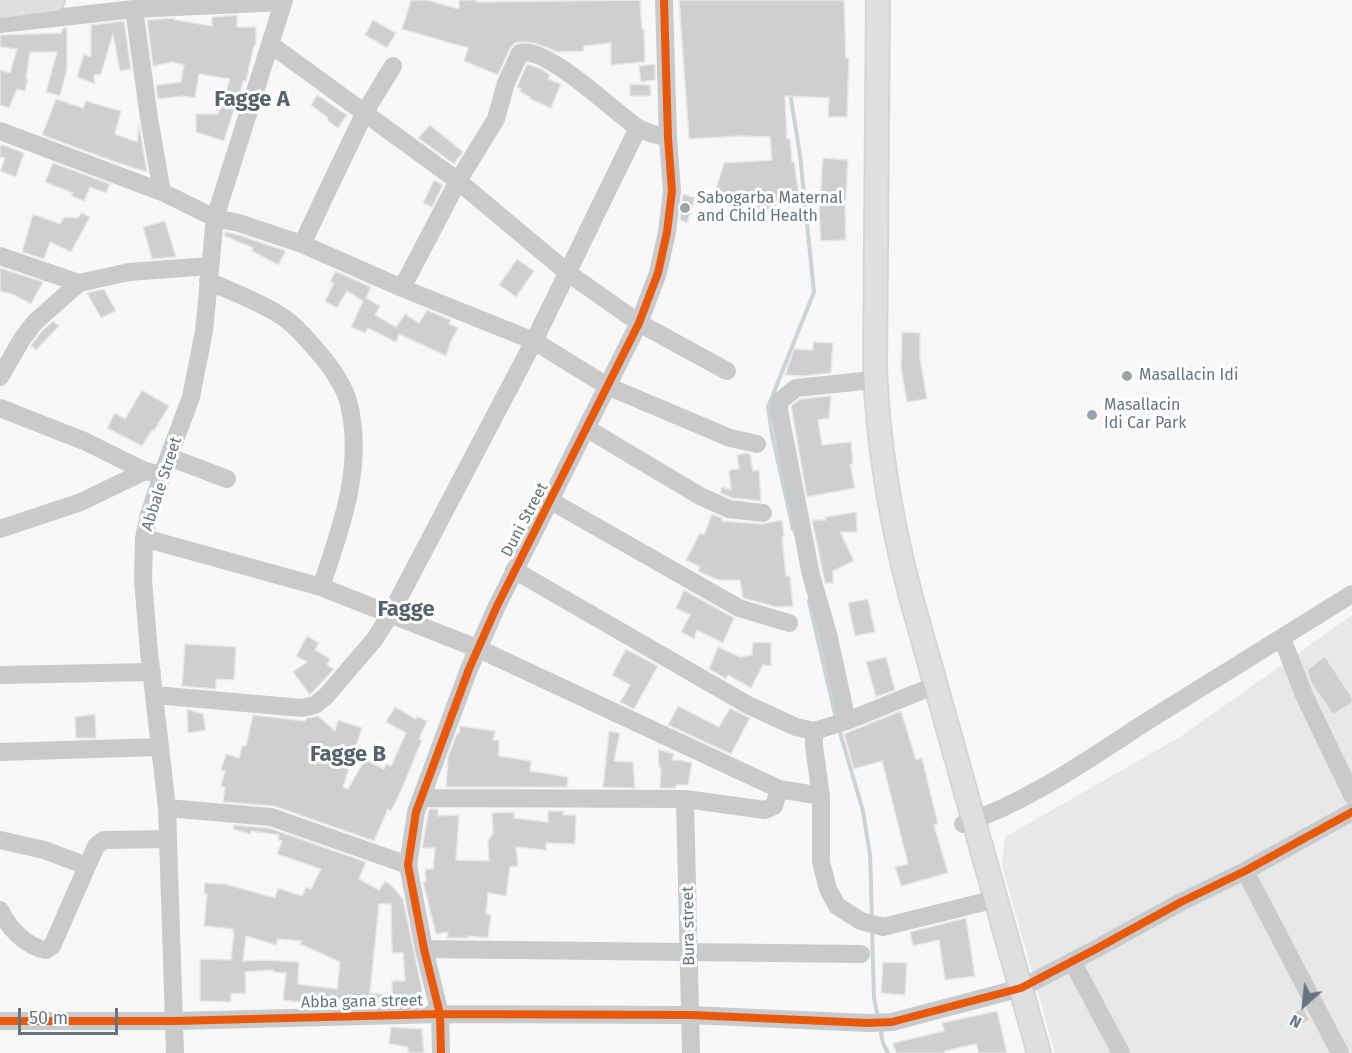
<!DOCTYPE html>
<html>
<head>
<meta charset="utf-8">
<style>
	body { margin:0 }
	#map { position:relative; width:1352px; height:1053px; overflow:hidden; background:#f8f8f8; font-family:"Fira Sans",sans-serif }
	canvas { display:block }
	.north { position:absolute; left:1274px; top:975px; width:60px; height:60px; -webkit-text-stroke:4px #fff; paint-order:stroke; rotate:207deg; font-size:16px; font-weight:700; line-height:24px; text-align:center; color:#657580 }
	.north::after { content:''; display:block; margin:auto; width:21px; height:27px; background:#657580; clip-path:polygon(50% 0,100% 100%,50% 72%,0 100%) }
	.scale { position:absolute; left:18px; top:1008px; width:100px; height:27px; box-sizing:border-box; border:3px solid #657580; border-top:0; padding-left:8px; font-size:18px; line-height:21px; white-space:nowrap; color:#657580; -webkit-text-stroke:4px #fff; paint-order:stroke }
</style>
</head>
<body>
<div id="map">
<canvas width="1352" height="1053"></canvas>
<div class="north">N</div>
<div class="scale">50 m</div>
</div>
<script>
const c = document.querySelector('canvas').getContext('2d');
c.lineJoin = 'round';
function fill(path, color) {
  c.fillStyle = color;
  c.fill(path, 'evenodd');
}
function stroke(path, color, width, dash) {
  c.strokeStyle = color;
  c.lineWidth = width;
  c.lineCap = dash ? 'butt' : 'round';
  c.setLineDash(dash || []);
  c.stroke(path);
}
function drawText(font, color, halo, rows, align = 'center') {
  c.font = font + ' "Fira Sans",sans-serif';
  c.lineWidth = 6;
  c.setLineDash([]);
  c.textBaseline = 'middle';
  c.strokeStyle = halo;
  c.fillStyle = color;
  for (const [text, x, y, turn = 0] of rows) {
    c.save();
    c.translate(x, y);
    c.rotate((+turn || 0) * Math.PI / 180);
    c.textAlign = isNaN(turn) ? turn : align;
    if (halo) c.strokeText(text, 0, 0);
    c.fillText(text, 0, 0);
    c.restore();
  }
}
fill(new Path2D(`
	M1352,615V1053H1055L1002,866L1005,837L1180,737Z`), '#e7e8e8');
stroke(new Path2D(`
	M790,93L800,155L814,292L768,407L772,434L793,529
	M809,601L836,719
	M839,729L863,811L870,855L872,919
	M872,929L874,998L878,1017
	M880,1027L883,1043L888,1053`), '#cad3d6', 4);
const building = new Path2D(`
	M411,0H427L459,9V0H476V2L640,0L642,29H644L645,62L611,65V43L583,46L584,51L557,52L535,43L520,42L515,43L510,48L498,75L464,61L468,48L402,29Z
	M679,0H844L846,58H849L847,117H828L829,98L785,96L787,139H790L792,162H794L800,202L778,201L773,213L715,192L724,163L772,160L770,137L740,136L689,139Z
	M237,15V27H256V45H254L246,81H243L236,110L234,109L224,141L196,132V114H218L230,79L199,74L195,98L183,96L158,99L156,85L181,82L184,65L173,62L153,66L147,20L175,18V20L212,26V17Z
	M373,20L396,33L387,48L365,35Z
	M124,21L131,69L120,71L113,34L101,74L94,75L95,84L77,77L84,54L91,57V25Z
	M63,28H67V69L60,96L46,92L57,52H30L26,79H28L25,91L17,89L9,108L0,105V70L10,73L17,49L0,47V35L61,33Z
	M527,64L541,69L550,75L548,79L561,84L551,108L530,99V97L520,92L521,89L517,87Z
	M655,64V80L641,82L639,66Z
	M630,84L650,85L651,96H630Z
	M317,95L347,115L338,128L327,120L328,118L311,105Z
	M56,99L68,103V105V103L83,108L86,101L121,111L115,134L137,142L139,124L147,172L118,163L42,135Z
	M430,125L463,152L454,164L418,138Z
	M0,144L24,153L16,177L0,171L5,158L0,157Z
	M823,158L848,160L845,209L846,240L821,241L819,213Z
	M53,163L110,184L106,193L90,187L84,201L71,196L73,193L45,182Z
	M434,180L443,185L432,207L423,203Z
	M683,194L695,198L687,223L680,220Z
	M82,213L90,217L71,252L50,242L44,259L22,252L33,214L60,224L64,217L77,218Z
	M165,221L176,257L152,259L143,227Z
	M225,232L236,234L286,251L278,265L252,251L253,248L225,236Z
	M517,259L534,271L516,297L499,285Z
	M0,268L43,282L31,304L12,294L0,291Z
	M335,271L371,287L366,298L380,306L375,315L396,327L405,314L419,323L427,310L451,320L449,324L458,328L449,345H450L446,356L399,334L396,342L368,328L365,333L351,327L363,301L347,291L337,308L325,301L334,283L330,282Z
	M104,289L116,311L101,318L87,293Z
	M53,321L59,326L36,350L31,345L43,330Z
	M902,332L920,333V358L927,399L907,402L901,368Z
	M813,342L833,343L831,373L802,376L785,375L794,349L813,350Z
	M142,390L169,406L154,431L152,430L142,446L107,428L115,413L125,419Z
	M831,396L829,418L818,420L822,445L851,442L853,464H850L855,488L807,497L791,406L800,399Z
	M746,453L750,454L753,471L759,470L761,501L732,498L720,493L722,487L731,490L729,470L739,469L737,455Z
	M856,512L857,532H840L854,561L833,571V583H825L812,520H826L825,517Z
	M712,514L722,518V521L762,524L782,520L784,536L782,537L786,576H790L793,606L776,607L743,598L740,580H718L698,571L700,567L686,560L700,533L704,535Z
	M684,590L734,618L723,643L697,630L694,639L681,632L690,615L676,608Z
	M868,599L875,632L855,636L848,603Z
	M307,636L319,643L315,650L330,659L327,665L334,669L310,695L293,672L307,662L296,656Z
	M753,642L771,643V666L763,665L751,688L728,675L726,679L709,669L718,647L740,657L752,655Z
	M185,644L236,647L234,680L216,679V689L182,686Z
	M626,649L658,666L634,709L620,702L630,685L612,675Z
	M1325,656L1352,697V703L1333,715L1311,683L1307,670Z
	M886,657L895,690L876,697L866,662Z
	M678,706L719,727L730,708L750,718L731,754L668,725Z
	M395,707L416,719L417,716L427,721L419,739L422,740L400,793L391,811L388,809L374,841L274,806L223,802L225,787L221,786L225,771L221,770L226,754L239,758L242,746H246L253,715L305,721L307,718L318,716L335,731L338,720L362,728L343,787L348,789L365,759L384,769L386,764L391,766L406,733L386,722Z
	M187,709L203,714L206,730L188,733Z
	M901,711L916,760L922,758L938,824L934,825L948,873L901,886L895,867L908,864L882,761L854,769L844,734Z
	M95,714L96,738H76L75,717Z
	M460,726L495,731L493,740H499V756L531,761L530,771L568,777L567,787H446L448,757L457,733L459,734Z
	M609,731L620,733L614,761L633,762L635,788L603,787Z
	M658,749L674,754L672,760H680L692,763L688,785H676V788H660L661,768H659Z
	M429,809H438V816L459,815L456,860L489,861L488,841L493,833L492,813L514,812V818L548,822V811H564L563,815H576L575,844L546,843V850L516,847L518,866L510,867L506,896L488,893L486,914L491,915L488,938L468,936V938H447L448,932L436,934L423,882L426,881L425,869H433L435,848H422Z
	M234,825L269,828L366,862L359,879L379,890L385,881L392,886L403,899L422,989V1002L392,1003V981H405L403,953H392L391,904H379L370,993L392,995L391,1004L334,1000L333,1006H329L283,1000L286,973L273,972V970L245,972L246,993L231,994V1002L200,1001V959L231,960L234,932H232L233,929L204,926L207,894H204L205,883L225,884L275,898L278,888L302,896L306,887L311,889L321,869L277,854L282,841L278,840L279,835L251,831L250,834L233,829ZM246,936L276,945L278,939L302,941L300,944L340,962L337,989L298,984L299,962L264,960L243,961Z
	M966,918L975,976L945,980L939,940L913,946L910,932Z
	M883,962L907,963L905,995L881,993Z
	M1303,1007L1310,1020L1295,1027L1289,1016Z
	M997,1011L1007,1053H979L976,1044L944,1051L945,1053H896L893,1043L944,1031L942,1023Z
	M391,1027L422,1029L424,1053H408V1047L389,1044Z`);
fill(building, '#cdcfd0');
stroke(building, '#e8e8e8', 1.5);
const major = new Path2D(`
	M878,0L875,368C878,446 891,522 911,597L1039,1053
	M0,7L53,0`);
stroke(major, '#d4d5d6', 26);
stroke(new Path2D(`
	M134,9L149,118L162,192
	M0,24L134,9L283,2
	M270,44L458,181L568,273L639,323L727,371
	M0,131L162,192L215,218L239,223L302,244L402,288L534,341L607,386L730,438L757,444
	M302,244L365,112L393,66
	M0,256L79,283
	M208,281C233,292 260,302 283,317C297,327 308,340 319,353C331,367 344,385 349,404C364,467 341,528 321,587
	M402,288L458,181L496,119L506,83L520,53C546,45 614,112 637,127C645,133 658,135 668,138
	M0,377L22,339L35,322L79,283L129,272L209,266
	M0,408L84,441L145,471L162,475
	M586,428L700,496L729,509L763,513
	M169,457L227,479
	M551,501L739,608L789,623
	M0,529L81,502L145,471
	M144,538L321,587L479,649L779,789L821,796
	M514,570L748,705L796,727L814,731L847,721L926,689
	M1282,638L1304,695L1352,795
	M0,675L152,672
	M155,695L302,708L315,705L326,696L374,640L390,615L534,341L638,128
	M847,721L828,634L811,575L779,410L780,401L796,388L863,381
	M814,731V746L821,796V862L828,889L837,906L861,921L883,927L984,902
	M0,752L159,747
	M421,798L685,799L765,810L774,806L779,789
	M685,799L691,1053
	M167,808L271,817L408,865
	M963,824C1030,801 1087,760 1146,722C1214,679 1283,637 1352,594
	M0,840L44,850L87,866
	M1245,871L1340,1053
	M0,910C8,927 26,947 46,950L52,946L96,846L104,840L168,839
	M424,949L861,954
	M1072,961L1121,1053
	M0,1021H175L440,1014L691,1015L868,1023L892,1022L1021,988L1094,950L1181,902L1245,871L1352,812
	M175,1053L167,808L149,652L143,580L144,538L149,515L162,475L191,397L204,331L215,218L284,0
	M441,1053L440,1014L424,949L408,865L416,812L469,669L497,606L639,323L658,273L667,232L672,191L668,138L664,0`), '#c9cacb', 18);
stroke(major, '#dedfdf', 22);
stroke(new Path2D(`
	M0,1021H175L440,1014L691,1015L868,1023L892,1022L1021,988L1094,950L1181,902L1245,871L1352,812
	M441,1053L440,1014L424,949L408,865L416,812L469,669L497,606L639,323L658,273L667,232L672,191L668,138L664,0`), '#e8590c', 8);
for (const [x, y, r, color] of [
	[685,208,6,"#98a3aa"],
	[1127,376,6,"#98a3aa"],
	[1092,415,6,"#98a3aa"]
]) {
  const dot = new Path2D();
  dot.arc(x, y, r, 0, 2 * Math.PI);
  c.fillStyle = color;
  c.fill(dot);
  stroke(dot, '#fff', 2);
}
drawText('16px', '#657580', '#fff', [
	["Sabogarba Maternal",697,199],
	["and Child Health",697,217],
	["Masallacin Idi",1139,376],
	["Masallacin",1104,406],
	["Idi Car Park",1104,424]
], 'left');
drawText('16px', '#657580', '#fff', [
	["Abbale Street",162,484,-72],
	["Duni Street",525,520,-62],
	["Bura street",689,926,-91],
	["Abba gana street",362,1002,-1]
]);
drawText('bold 22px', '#57636b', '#fff', [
	["Fagge A",252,100],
	["Fagge",406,610],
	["Fagge B",348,755]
]);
</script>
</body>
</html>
